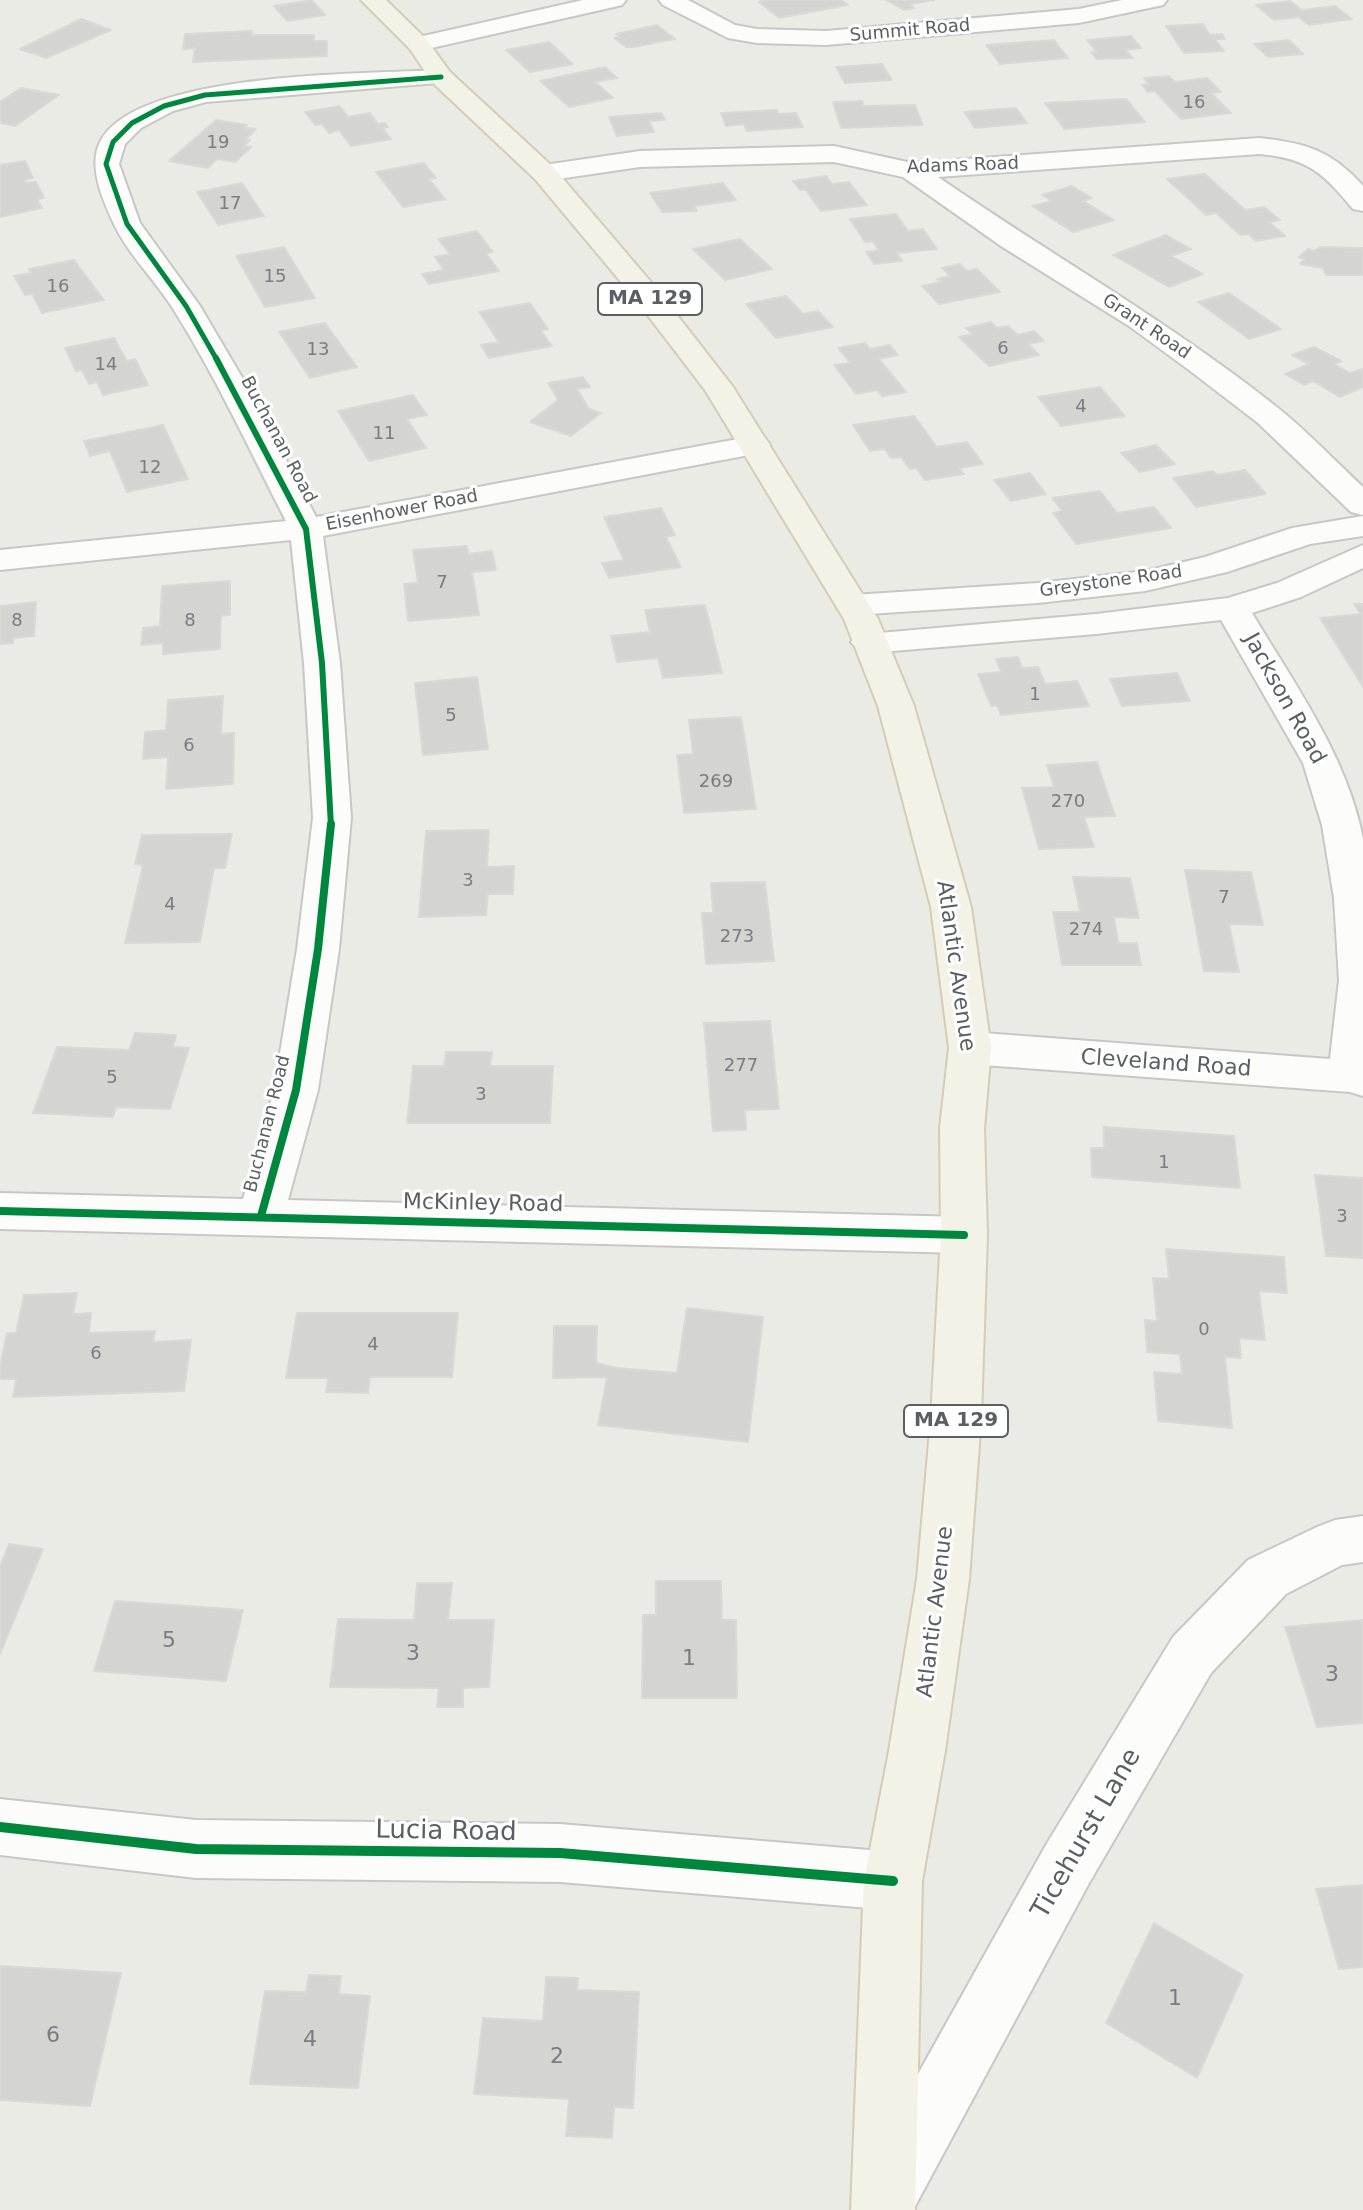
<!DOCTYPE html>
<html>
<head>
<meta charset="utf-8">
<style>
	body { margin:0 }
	canvas { display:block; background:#ebebe6 }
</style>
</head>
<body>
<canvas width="1363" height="2210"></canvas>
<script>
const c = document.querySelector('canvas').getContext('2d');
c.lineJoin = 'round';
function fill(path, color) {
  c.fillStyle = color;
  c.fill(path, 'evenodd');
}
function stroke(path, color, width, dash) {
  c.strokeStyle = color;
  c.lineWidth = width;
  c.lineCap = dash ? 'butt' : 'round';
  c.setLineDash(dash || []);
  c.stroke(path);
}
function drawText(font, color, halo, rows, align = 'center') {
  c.font = font + ' "DejaVu Sans",sans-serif';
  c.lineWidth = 6;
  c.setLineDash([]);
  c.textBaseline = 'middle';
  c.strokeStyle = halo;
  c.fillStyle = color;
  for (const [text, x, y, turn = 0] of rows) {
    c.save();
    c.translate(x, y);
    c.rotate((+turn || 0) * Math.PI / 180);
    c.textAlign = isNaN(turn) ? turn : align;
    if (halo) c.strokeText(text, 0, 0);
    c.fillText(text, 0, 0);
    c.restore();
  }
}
const building = new Path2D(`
	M312,0L325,15L287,21L274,6Z
	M770,0H841L848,5L779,18L759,2Z
	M886,0H934L910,4L914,8L904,10Z
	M1290,1L1302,10L1335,6L1352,19L1309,25L1298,17L1274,20L1256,5Z
	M81,19L111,30L46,58L20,49Z
	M1203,24L1210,35L1222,34L1225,39H1215L1224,51L1184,53L1166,26Z
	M657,25L675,39L634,47H626L614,38L620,37L616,34Z
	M252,31L251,35H314V41H327V56L193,62L195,48L183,49L185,34Z
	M1131,36L1141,48L1125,50L1133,58L1097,59L1091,52H1097L1087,40Z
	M1054,40L1068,58L1000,64L986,45Z
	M1289,40L1303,54L1268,57L1254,44Z
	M549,42L573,64L530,72L506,50Z
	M882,64L892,80L845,83L836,67Z
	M605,67L617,78L595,82L613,98L569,107L540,81Z
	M1169,76L1175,82L1207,78L1221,92L1211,93L1231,113L1181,119L1155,91L1148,92L1142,85L1149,84L1144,78Z
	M21,88L59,95L15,126L0,123V102Z
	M1126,99L1145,122L1064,129L1045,103Z
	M862,101L864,106L915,105L923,125L841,128L833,102Z
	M340,106L348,117L370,113L378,124L385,123L388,127L382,128L391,139L351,146L339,130L329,133L322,124L315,125L305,112Z
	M1016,108L1027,123L975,128L964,112Z
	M777,110L779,114L796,113L803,127L747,131L744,124L726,126L721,113Z
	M661,113L665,120L649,121L654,132L617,136L609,117Z
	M216,120L247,125L244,128L256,129L245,140H250L244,146L251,147L235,162L217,159L208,168L169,161Z
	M25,161L33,178L24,180L26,183L36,182L44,198L37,199L42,208L0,217V165Z
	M424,163L436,178L429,179L445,199L403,207L376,172Z
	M1205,174L1245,210L1264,207L1280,220L1269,222L1285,236L1256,241L1249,234L1240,235L1216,213L1206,215L1167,179Z
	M826,176L832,184L849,182L867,205L821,211L805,189L800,190L793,181Z
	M242,183L264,216L218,225L197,192Z
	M723,183L736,200L694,206L697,211L662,212L650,193Z
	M1072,186L1092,198L1083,201L1114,220L1073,232L1032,206L1052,201L1042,195Z
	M896,214L908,231L923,229L937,249L897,253L902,261L874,264L866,252L879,250L872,241L865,242L850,219Z
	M477,231L493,252L486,253L499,271L429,284L422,274L444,270L435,257L450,254L438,239Z
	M1166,235L1191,249L1171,256L1203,274L1169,287L1113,255Z
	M740,239L772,269L725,280L693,249Z
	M284,247L315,298L265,307L236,256Z
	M1320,247L1363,248V275H1326L1323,268L1300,264L1305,259L1299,257L1308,249L1314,251Z
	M74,260L104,300L42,313L32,294L25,295L14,276L31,273L29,269Z
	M960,264L967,271L977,269L1000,292L939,304L922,286L941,282L937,279L950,276L942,268Z
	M1229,293L1281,329L1249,339L1198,302Z
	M786,296L803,314L818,311L833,327L776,338L746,304Z
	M530,303L548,329L541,331L552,346L489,358L481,345L499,342L479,312Z
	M991,322L997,328L1008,326L1018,335L1034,331L1044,341L1028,344L1039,355L989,366L959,337L973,334L966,328Z
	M325,323L357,367L310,378L279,332Z
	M114,338L127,361L135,359L148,385L103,395L97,382L89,384L82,370L76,371L65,348Z
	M865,343L870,349L890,345L898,355L879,359L906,392L882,396L877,390L856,394L834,365L850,363L838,348Z
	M1314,347L1341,361L1334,364L1350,373L1363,369V387L1340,397L1313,381L1304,385L1285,374L1309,364L1292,355Z
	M583,377L590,387L577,389L589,409L601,413L571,436L530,422L558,400L548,383Z
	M1100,387L1125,416L1061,426L1038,397Z
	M413,395L427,415L407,419L426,448L369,461L338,411Z
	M914,416L937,447L967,442L983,464L959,468L964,474L925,480L916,468L910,469L901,457L891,458L885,449L870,451L853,425Z
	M163,425L188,479L127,492L110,451L90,456L84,441Z
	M1156,445L1175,464L1140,472L1121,453Z
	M1245,470L1266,494L1196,507L1173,478L1213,471L1217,475Z
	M1030,473L1046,494L1011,501L994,480Z
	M1100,491L1117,513L1154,507L1171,528L1076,544L1053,513L1062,511L1052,498Z
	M661,508L675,535L666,537L681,567L609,578L602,563L624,560L604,517Z
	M467,546L468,554L492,551L496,570L472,572L479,615L408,621L404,584L418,583L413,550Z
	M230,581V615L221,616L220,649L163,654V643L141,645L143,628L160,626L162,586Z
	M36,602L34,636L14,638L13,643L0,644V606Z
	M1354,604H1363V687L1320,618L1361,614Z
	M705,605L722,673L663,678L658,658L617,662L611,636L650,632L645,610Z
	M1018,657L1022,668L1038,667L1045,684L1077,681L1089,706L1001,715L997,705L991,706L978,674L1001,672L996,659Z
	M1177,673L1190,701L1122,706L1110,679Z
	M477,677L488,749L423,755L415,683Z
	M223,696L221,734L234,733L233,784L166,789L168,757L143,759L145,732L166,730L168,700Z
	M741,717L756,809L684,813L677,755L693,754L689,720Z
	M1097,762L1115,816L1084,817L1094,847L1039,849L1022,788L1054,787L1047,765Z
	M489,830L487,867L514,866L513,894H488L486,915L419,917L426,831Z
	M232,834L225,868H214L200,942L125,943L143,865L135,864L142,835Z
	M1185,870L1251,872L1263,925L1229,924L1239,972L1204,971Z
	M1073,877L1130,878L1139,918L1114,917L1118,943H1137L1141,965H1062L1053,912H1080Z
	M765,882L774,961L706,964L702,913H713L711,883Z
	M770,1021L779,1109L745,1110L746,1130L713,1131L704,1023Z
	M135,1033L176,1035L173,1047L189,1048L170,1109L116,1107L113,1117L33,1113L57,1047L129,1050Z
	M446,1052H492L490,1066H553L550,1123H407L413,1066H444Z
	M1104,1127L1234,1136L1240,1188L1092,1177L1091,1148H1104Z
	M1315,1175L1363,1178V1258L1326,1256Z
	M1166,1249L1284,1257L1287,1293L1259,1291L1265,1340L1239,1338L1241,1358L1225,1357L1232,1428L1158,1421L1154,1372L1182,1374L1180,1354L1147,1352L1145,1320L1157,1321L1153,1278L1169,1279Z
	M77,1293L73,1314L91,1313L89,1333L155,1331L153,1342L191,1340L184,1391L13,1397L16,1379H0V1366L7,1333H16L24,1295Z
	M687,1308L763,1317L748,1442L598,1425L607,1377L553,1378L554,1326H597L596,1363L617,1368L677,1373Z
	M297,1313H458L452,1377H370L368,1393L326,1392L328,1378H286Z
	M9,1544L43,1549L0,1654V1567Z
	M656,1581H721L722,1620H736L737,1698H642L643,1615H656Z
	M417,1583H452L448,1620H494L489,1687L463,1688V1707H437L439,1688L330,1687L338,1619L414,1620Z
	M115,1601L243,1610L226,1681L94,1671Z
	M1363,1620V1723L1317,1727L1285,1627Z
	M1363,1885V1967L1339,1969L1316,1889Z
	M1154,1923L1243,1975L1197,2078L1106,2023Z
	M0,1966L121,1973L90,2106L0,2100Z
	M309,1975L341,1976L339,1994L370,1996L358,2088L250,2084L265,1991L306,1992Z
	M546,1977L578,1978L577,1990L639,1992L633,2108L614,2107L612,2138L566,2136L569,2099L474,2094L483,2018L543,2021Z`);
fill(building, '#d4d4d1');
stroke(building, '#dad9d5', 2);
const street = new Path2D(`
	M583,0H626L622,5L614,7L418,51L410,49L406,44L410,39Z
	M659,0H688L735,25L757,29L826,31L1079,9L1122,0H1167L1163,5L1079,23L826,45L757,43L728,38L663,5Z
	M441,70L450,72L453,77L450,82L206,102L173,111L141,128L125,144L119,164L140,223L200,306L253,396L316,517L754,436L765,438L770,445L765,452L754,454L323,536L340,663L351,818L339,949L318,1090L288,1200L964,1217L980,1222L987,1235L980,1248L964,1253L0,1229V1193L243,1199L274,1090L297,949L313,818L304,663L291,540L0,570V550L286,521C249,449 215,375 172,307C154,279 127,253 113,222C102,198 88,166 100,142C136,71 368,74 441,70Z
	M1259,138C1306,143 1331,150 1363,186V211L1353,209C1323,173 1308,158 1259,154L938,177C1051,255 1170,322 1278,408C1308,432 1335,461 1363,487V515L1351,512L1258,423L1189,370L1129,326L1001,246L903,177L834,162L640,167L544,181L535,179L531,173L535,167L544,165L640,151L834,146L912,163Z
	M1363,516V536L1310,544L1227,572L1145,591L1038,603L853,615L841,612L836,605L841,598L853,595L1038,583L1145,571L1205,557L1292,528Z
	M1363,545V568L1301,597L1252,613C1295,685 1347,756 1363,839V1096L1350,1092L970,1064L955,1059L949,1048L955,1037L970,1032L1330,1059L1339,980L1334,898L1322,825L1303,763L1221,620L1096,634L869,653L857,649L851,642L857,635L1096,614L1228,598L1277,583Z
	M1363,1516V1562L1342,1565L1286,1594L1211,1673L1088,1885L913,2210H863L856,2192L865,2169L1046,1845L1173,1637L1248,1560L1317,1527L1335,1520Z
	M0,1799L196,1820L560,1824L893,1852L914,1860L922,1881L914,1902L893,1910L560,1882L196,1878L0,1855Z`);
const primary = new Path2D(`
	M361,0H386L426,39L450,72L553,167L656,288L733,387L878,619L914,706L971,907L991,1048L984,1128L987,1235L981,1418L969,1579L945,1751L922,1881L915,2210H851L864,1881L889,1751L917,1579L931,1418L941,1235L940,1128L949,1048L931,907L878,706L844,619L705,390L636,300L535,179L432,82L410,49Z`);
stroke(street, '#c7c8c6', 4);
stroke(primary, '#d2ceb4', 4);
fill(street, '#fcfcfb');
fill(primary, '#f2f2e7');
stroke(new Path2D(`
	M217,360L186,306L127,224L106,164L113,142L132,123L164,106L205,95L441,77`), '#00873e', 5);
stroke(new Path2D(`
	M216,358L306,529L322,663L331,826`), '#00873e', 6);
stroke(new Path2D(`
	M0,1211L964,1235
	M261,1216L296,1090L318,949L331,824`), '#00873e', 8);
stroke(new Path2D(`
	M0,1827L196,1849L560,1853L893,1881`), '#00873e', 10);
drawText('18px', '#5b5e63', '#fff', [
	["Summit Road",910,31,-5],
	["Adams Road",963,166,-2],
	["Grant Road",1146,327,34],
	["Buchanan Road",278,440,62],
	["Eisenhower Road",402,511,-11],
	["Greystone Road",1111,582,-8],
	["Buchanan Road",268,1124,-76]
]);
drawText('18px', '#7a7c7f', null, [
	["16",1194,103],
	["19",218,143],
	["17",230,204],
	["15",275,277],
	["16",58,287],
	["6",1003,349],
	["13",318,350],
	["14",106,365],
	["4",1081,407],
	["11",384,434],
	["12",150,468],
	["7",442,583],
	["8",17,621],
	["8",190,621],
	["1",1035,695],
	["5",451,716],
	["6",189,746],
	["269",716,782],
	["270",1068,802],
	["3",468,881],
	["7",1224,898],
	["4",170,905],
	["274",1086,930],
	["273",737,937],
	["277",741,1066],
	["5",112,1078],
	["3",481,1095],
	["1",1164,1163],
	["3",1342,1217],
	["0",1204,1330],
	["4",373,1345],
	["6",96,1354]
]);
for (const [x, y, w] of [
	[650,299,104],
	[956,1421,104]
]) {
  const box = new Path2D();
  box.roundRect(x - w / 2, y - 16, w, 32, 6);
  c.fillStyle = '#fff';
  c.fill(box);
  stroke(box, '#5b5e63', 2);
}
drawText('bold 20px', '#5b5e63', null, [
	["MA 129",650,299],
	["MA 129",956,1421]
]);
drawText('22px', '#5b5e63', '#fff', [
	["Jackson Road",1284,699,61],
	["Atlantic Avenue",955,966,82],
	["Cleveland Road",1166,1064,4],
	["McKinley Road",483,1204,1],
	["Atlantic Avenue",936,1612,-83]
]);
drawText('22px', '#7a7c7f', null, [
	["5",169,1641],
	["3",413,1654],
	["1",689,1659],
	["3",1332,1675],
	["1",1175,1999],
	["6",53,2036],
	["4",310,2040],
	["2",557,2057]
]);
drawText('26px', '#5b5e63', '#fff', [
	["Lucia Road",446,1832,1],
	["Ticehurst Lane",1087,1834,-60]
]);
</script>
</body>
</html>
